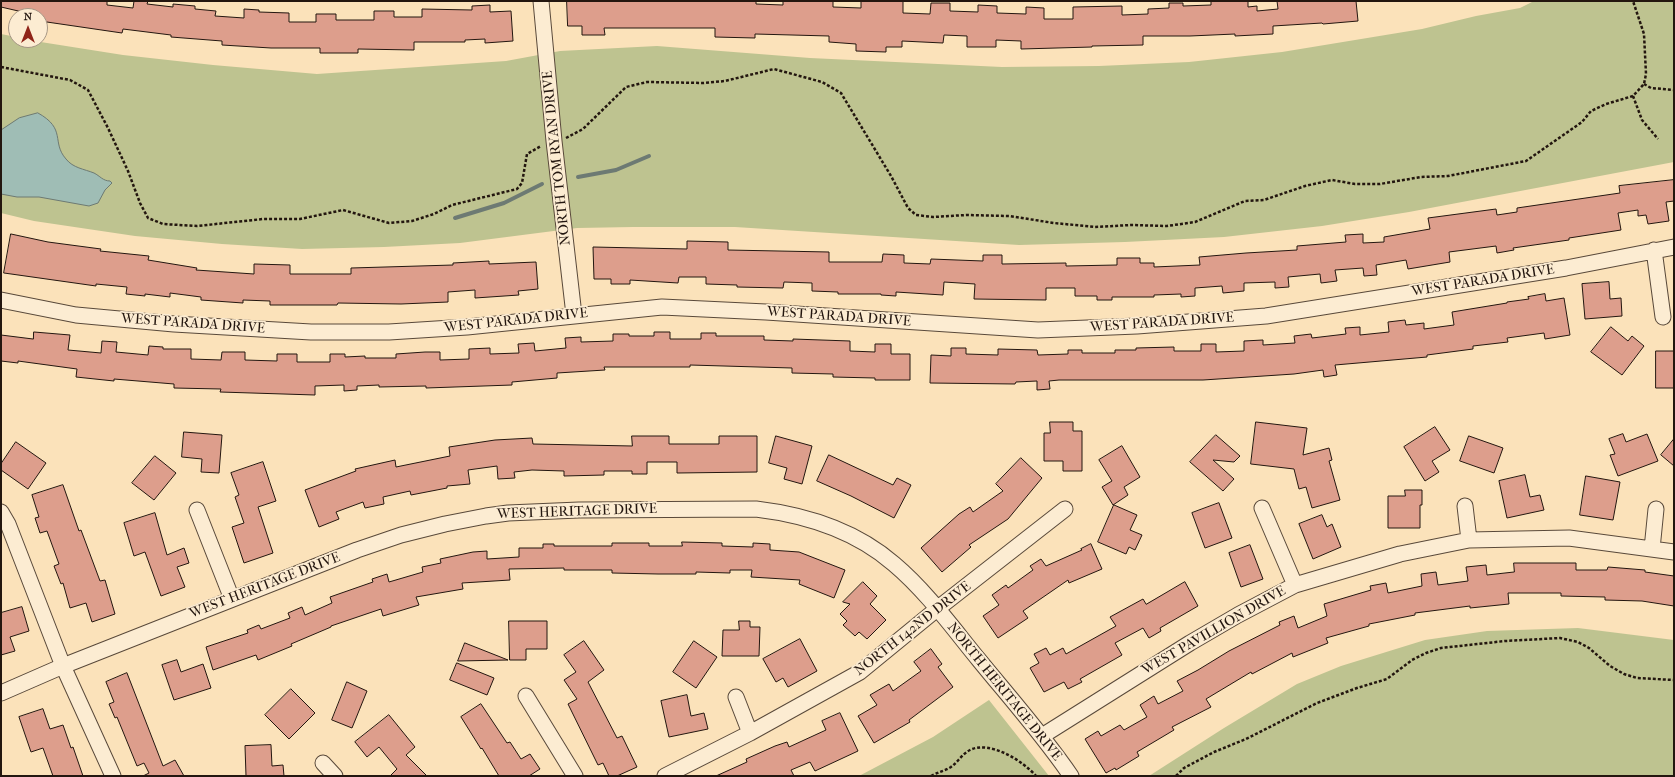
<!DOCTYPE html>
<html>
<head>
<meta charset="utf-8">
<style>
	body { margin:0 }
	#map { position:relative; width:1675px; height:777px; overflow:hidden; background:#fbe2ba; font-family:"IM FELL French Canon",serif }
	canvas { display:block }
	.frame { position:absolute; inset:0; border:2px solid #23160f; pointer-events:none }
	.north { position:absolute; left:8px; top:8px; width:40px; height:40px; box-sizing:border-box; background:#fcecd2; border:1px solid #a59684; border-radius:50%; rotate:0deg; font-size:11px; font-weight:700; line-height:16px; text-align:center; color:#23160f }
	.north::after { content:''; display:block; margin:auto; width:14px; height:18px; background:#8f2418; clip-path:polygon(50% 0,100% 100%,50% 72%,0 100%) }
</style>
</head>
<body>
<div id="map">
<canvas width="1675" height="777"></canvas>
<div class="frame"></div>
<div class="north">N</div>
</div>
<script>
const c = document.querySelector('canvas').getContext('2d');
c.lineJoin = 'round';
function fill(path, color) {
  c.fillStyle = color;
  c.fill(path, 'evenodd');
}
function stroke(path, color, width, dash) {
  c.strokeStyle = color;
  c.lineWidth = width;
  c.lineCap = dash ? 'butt' : 'round';
  c.setLineDash(dash || []);
  c.stroke(path);
}
function drawText(font, color, halo, rows, align = 'center') {
  c.font = font + ' "IM FELL French Canon",serif';
  c.lineWidth = 3.5;
  c.setLineDash([]);
  c.textBaseline = 'middle';
  c.strokeStyle = halo;
  c.fillStyle = color;
  for (const [text, x, y, turn = 0] of rows) {
    c.save();
    c.translate(x, y);
    c.rotate((+turn || 0) * Math.PI / 180);
    c.textAlign = isNaN(turn) ? turn : align;
    if (halo) c.strokeText(text, 0, 0);
    c.fillText(text, 0, 0);
    c.restore();
  }
}
fill(new Path2D(`
	M1534,1H1674V162L1409,212L1322,226L1224,237L1125,242L1019,245L735,227H633L577,228L460,243L384,247L302,249L222,244L135,236L34,221L1,213V34L16,37V40H28L123,55L213,65L317,74L506,61L560,51L657,46L810,58L1002,67L1099,66L1189,62L1282,52L1422,29L1476,16L1520,8Z
	M1578,628L1674,640V776H1149L1224,728L1297,684L1341,666L1425,640L1487,631Z
	M989,700L1049,776H859L933,737Z`), '#bec390');
const water = new Path2D(`
	M38,113C67,129 51,142 66,159C73,168 84,169 94,173C100,176 103,181 110,181L112,183L105,190L98,203L89,206L39,197H17L1,194V130L19,118Z`);
fill(water, '#9fbdb5');
stroke(water, '#6d7a73', 1);
stroke(new Path2D(`
	M578,177L616,170L649,156
	M455,218L504,203L542,184`), '#6d7a73', 4);
const building = new Path2D(`
	M1,1H107V5L133,8L134,1H148L147,4L173,7V4L195,6V9L216,11L215,16L244,18V9L259,10V12L289,13V22H316V14H336V20H374V11H394V17H422V9L472,10V6L490,5V12L511,11L513,41L485,43V39L465,40V42H414V50L358,49V53H320V48H271L222,45V41L171,37V35L123,29L122,33L40,21V16L1,7Z
	M567,1H756V4L783,5V1H833V7L861,8V1H903V13L930,14L931,3H950V11L978,12V5L997,6V13L1026,14V7L1044,8V19H1073V7L1122,6V15L1148,14V9L1169,8V3H1183V6L1211,5V1H1248V7L1257,6V11L1278,9L1277,1H1356L1358,21L1323,24L1322,23L1273,26V34L1235,36V34L1190,36H1143V45L1092,46V47L1021,49V41L996,40V47H967V36L944,35L943,43L902,41V47H886V52L856,51V44L829,42V36L755,34V38L715,37V28H604L605,35H582V26H568Z
	M1674,180V201L1666,202L1669,221L1648,224L1646,215L1638,216V210L1618,213L1621,230L1569,238V240L1513,248L1514,250L1497,253L1496,246L1449,252L1450,262L1408,269L1406,260L1376,265L1377,275L1364,276L1363,268L1335,270L1337,281L1321,283L1320,274L1288,277L1289,287L1275,288V282L1244,283V291L1223,293L1222,286L1195,288V296L1181,297V294L1154,295V297H1112V300H1097V296H1075V288H1046V300L974,299L975,284L944,282L943,295L896,292V296L881,295V294H838V292L812,291V283L784,282L783,288L737,287V285L706,284V277H679L678,283L630,280V284H611V279H594L593,247L687,249V241L728,242V250L829,252V262H882L883,254L904,255V263L930,264L931,259L983,261V255H1002V264L1066,263V266L1117,265V258H1140V263H1154V267L1200,265L1199,257L1246,253L1297,250V246L1346,242L1345,235L1363,234V243L1384,242V237L1430,229L1428,218L1496,209L1497,215L1517,212V208L1620,193L1619,186Z
	M11,234L48,242L101,249L100,251L149,256L148,260L197,268L196,270L254,274V264L290,265V274H351V268L453,265V263L489,261V264L536,262L538,289L518,291L519,295L475,298V290L448,292V302L401,304L338,303L337,305H270V301L243,300V303L201,300V297L170,293V297L145,294V296L126,294L127,287L96,284V286L4,273Z
	M1609,282L1610,299L1621,298L1622,316L1585,319L1582,284Z
	M1545,294L1546,301L1564,298L1570,335L1545,339L1544,333L1507,338L1508,342L1473,346V349L1427,355V357L1335,365L1337,375L1324,377L1323,370L1294,374L1203,380H1059L1049,381L1050,389L1037,390V381L1016,382L1015,384L930,383L931,355L951,356V348H966V354L998,355V349L1037,350L1038,355L1068,354V350H1082V353H1115V350H1136V348L1174,347V351H1201V344H1216V352L1244,351V341L1263,340V345L1295,343L1294,336L1311,334L1312,338L1346,334L1345,328L1360,327V335L1389,332L1388,322L1405,320L1406,325L1424,323V329L1454,325L1452,312L1507,303V302L1529,299L1528,297Z
	M1611,327L1628,341L1632,336L1644,346L1622,375L1591,352Z
	M34,332L70,335L68,350L101,353L102,341L117,342L116,352L148,355L149,346L163,347V349H191V359L221,360L222,352H245V360L277,361V354H297V362H330V354H345V357L365,356V358H396V354L425,352H440V360L469,359V349L490,348V354L519,353L518,344L534,343L535,351L566,348L565,338L581,337V342L613,341V334H629V336H654V332H670V339H701V333H716V336H764V340L793,341V339L850,341V351L875,352V344H891V354H910V380H875V378L833,377V374L792,373V368L690,365V367H604L605,370L557,373V378L512,382V385L426,388V386L379,387V385L357,386V390L344,391V385L315,386V395L220,392L221,389L174,388V384L114,379V381L76,377L77,369L18,361V363L1,361V335L33,339Z
	M1656,351H1674V388H1656Z
	M1050,422H1073V431H1082V471H1063V461H1044V433H1050Z
	M1256,422L1307,428L1303,455L1329,448L1332,460L1329,461L1340,500L1312,508L1306,487L1299,489L1294,469L1251,464Z
	M1435,427L1450,450L1432,461L1439,472L1425,481L1404,447Z
	M184,432L222,435L219,473L201,472L202,459L182,457Z
	M1623,434L1626,442L1647,434L1658,461L1618,476L1610,455L1615,454L1609,439Z
	M1216,435L1240,456L1234,462L1213,460L1234,479L1223,491L1190,462Z
	M632,436H669V444H719V436H757V472L677,473V462H647V474H632V471H604V475L564,476V471L532,470L514,472L515,478L498,479L497,466L468,470L470,484L447,486V488L411,495L410,491L383,497L384,504L365,508L363,502L336,512L339,519L319,527L305,490L356,471L355,469L395,460L396,467L450,456L449,447L495,440L532,438L533,444L632,446Z
	M776,436L812,446L802,484L784,479L787,468L769,463Z
	M1469,436L1503,448L1494,473L1460,461Z
	M1674,439V466L1661,455Z
	M16,442L46,463L28,489L1,470V464Z
	M1122,446L1140,477L1124,487L1128,495L1113,505L1102,487L1112,481L1099,460Z
	M829,455L893,485L897,478L911,485L894,518L851,496L817,481Z
	M155,456L176,473L154,500L132,483Z
	M1021,458L1042,478L1008,519L969,545L971,547L942,572L921,548L959,514L970,507L973,512L1003,491L996,484Z
	M263,462L276,501L258,507L273,553L244,563L232,527L244,523L235,497L239,495L231,473Z
	M1525,475L1530,497L1540,495L1544,510L1507,518L1499,481Z
	M1586,476L1620,482L1613,520L1580,515Z
	M63,485L79,531L81,530L100,581L105,580L115,614L92,622L86,603L70,608L63,583L61,584L54,566L59,564L47,531L40,533L35,518L39,517L32,495Z
	M1405,490H1422V505H1420V528H1388V496H1405Z
	M1219,503L1232,538L1205,548L1192,513Z
	M1114,505L1137,515L1130,530L1142,535L1135,550L1129,547L1126,554L1098,542Z
	M155,513L167,555L184,548L189,563L177,567L185,587L161,596L145,552L134,556L124,523Z
	M1322,515L1327,527L1332,524L1341,547L1313,559L1299,524Z
	M682,542L722,543V546L753,547V543L770,544V550L799,552L845,570L834,598L799,584L800,580L751,577L752,570H730V573L696,572V574H658L612,573V570H564V568L509,569L510,580L462,583L463,589L416,597L419,605L383,616L381,609L331,626V627L291,644L292,646L258,660L256,655L213,670L206,647L248,633L247,630L259,625L261,629L290,618L288,613L302,607L305,615L332,603L330,597L373,582L372,579L387,574L389,582L423,572L422,567L441,563L440,559L473,552L487,551V559L519,557V548H543V544H554V546H612V543H649V546H682Z
	M1091,544L1102,569L1069,583L1068,580L1023,611L1028,618L998,638L983,616L999,605L992,595L1006,585L1008,588L1033,570L1030,566L1041,559L1046,566L1082,550L1081,549Z
	M1250,545L1263,579L1241,587L1229,553Z
	M1514,563H1576V570H1607L1608,567L1645,570V572L1674,576V606L1642,601L1605,600V597L1561,596V593H1508L1509,604L1470,608V606L1415,613V615L1369,624V626L1326,638L1328,643L1293,657L1292,653L1252,674L1251,672L1206,699L1211,707L1172,727L1174,730L1137,752L1139,756L1116,770L1115,768L1106,773L1085,739L1098,731L1101,736L1120,725L1124,730L1147,717L1140,705L1154,696L1158,704L1183,691L1177,681L1198,670L1229,651L1280,625L1279,622L1294,616L1298,628L1327,616L1324,604L1371,590L1370,586L1386,583L1388,593L1422,586L1421,574L1436,572L1438,585L1468,581L1466,567L1486,565L1487,575L1514,572Z
	M863,582L877,596L870,604L886,620L867,639L859,632L855,636L843,625L847,621L840,614L850,604L843,602Z
	M1185,582L1198,606L1160,628L1161,631L1149,638L1143,628L1115,643L1122,655L1080,679L1082,682L1068,689L1064,682L1044,692L1030,668L1039,663L1034,654L1046,648L1050,655L1063,648L1066,654L1116,626L1110,617L1143,599L1146,604Z
	M22,607L29,631L10,637L15,651L1,655V613Z
	M509,621H547V649H526V660H510Z
	M739,621H750V627H760L759,656H722L723,630H739Z
	M800,639L817,671L788,687L783,678L776,682L763,659Z
	M584,641L604,670L588,682L617,738L622,736L637,767L617,776H609L603,763L598,765L568,704L577,699L564,680L576,672L564,655Z
	M694,641L717,657L696,688L673,672Z
	M465,643L508,660L458,661Z
	M931,649L942,664L938,667L953,687L909,720L910,722L874,743L858,716L877,705L870,695L889,684L893,691L921,671L914,662Z
	M177,660L181,672L203,664L211,688L174,700L162,665Z
	M457,663L494,678L487,695L450,680Z
	M127,673L163,766L175,760L184,776H143L149,773L144,763L137,766L117,717L115,718L109,704L114,702L106,682Z
	M347,682L367,691L352,728L332,720Z
	M291,689L315,713L289,739L265,715Z
	M687,695L691,716L704,713L708,729L669,737L661,701Z
	M481,704L507,743L510,742L521,759L530,754L540,769L529,776H499L482,748L481,749L461,717Z
	M43,709L50,729L63,725L71,748L73,747L83,776H53L43,748L31,752L19,717Z
	M840,713L858,751L815,771L810,762L791,770L794,776H716L747,762L746,759L775,746L787,742L789,747L826,730L822,721Z
	M389,715L415,747L406,755L427,776H390L397,769L379,747L367,757L355,742Z
	M271,745L272,766L283,765L284,776H246L245,746Z`);
fill(building, '#dd9e8c');
stroke(building, '#23160f', 1);
const street = new Path2D(`
	M541,1L554,141L574,315
	M1654,250L1663,317
	M1,300L76,315L174,324L311,332H389L467,327L662,307L766,312L1038,330L1137,326L1266,316L1566,268L1674,247
	M1465,506L1469,540
	M1262,508L1295,585
	M197,510L232,599
	M1,512L8,524L63,666L113,776
	M1652,549L1656,509
	M1,693L63,666L357,550L401,535L445,524L486,516L508,513L579,510L756,509C806,515 855,530 894,564C926,591 952,627 979,660C1010,698 1043,735 1071,776
	M526,696L575,776
	M736,697L750,733
	M1042,736L1190,643L1238,615L1295,585L1400,554L1469,540L1569,538L1674,552
	M323,763L335,776
	M665,776L750,733L860,672L937,609L1065,509`);
stroke(street, '#59493a', 17);
stroke(new Path2D(`
	M1,67L70,80L88,90L108,128L128,171L140,203L148,218L163,224L197,226L263,219H300L343,210L389,223L412,221L434,214L452,205L517,189L522,183L527,154L541,146
	M1644,84L1651,88L1674,90
	M1633,96L1642,120L1658,139
	M566,138L583,129L626,87L647,82L704,83L725,81L774,69L822,82L841,93L891,176L908,208L916,215L933,217L966,215L1009,216L1054,223L1095,227L1131,225L1167,226L1195,222L1245,201L1264,200L1305,186L1332,180L1355,184H1380L1421,177L1448,176L1526,161L1582,122L1591,111L1606,104L1633,96L1644,84L1646,74L1644,34L1633,1
	M931,776C938,772 945,771 951,767C958,762 962,754 970,750C990,740 1023,761 1036,776
	M1176,776L1184,768L1214,752L1246,739L1317,703L1357,688L1387,679L1412,660L1426,653L1441,648L1505,641L1560,638L1578,642L1589,648L1610,666L1624,674L1637,678L1674,680`), '#23160f', 2.5, [3, 2]);
stroke(street, '#fcecd2', 15);
drawText('14px', '#23160f', '#fcecd2', [
	["NORTH TOM RYAN DRIVE",557,158,-96],
	["WEST PARADA DRIVE",1483,281,-9],
	["WEST PARADA DRIVE",839,317,4],
	["WEST PARADA DRIVE",516,321,-6],
	["WEST PARADA DRIVE",1162,323,-4],
	["WEST PARADA DRIVE",193,324,4],
	["WEST HERITAGE DRIVE",577,512,-2],
	["WEST HERITAGE DRIVE",265,586,-21],
	["NORTH 142ND DRIVE",913,629,-38],
	["WEST PAVILLION DRIVE",1214,631,-30],
	["NORTH HERITAGE DRIVE",1004,692,51]
]);
</script>
</body>
</html>
